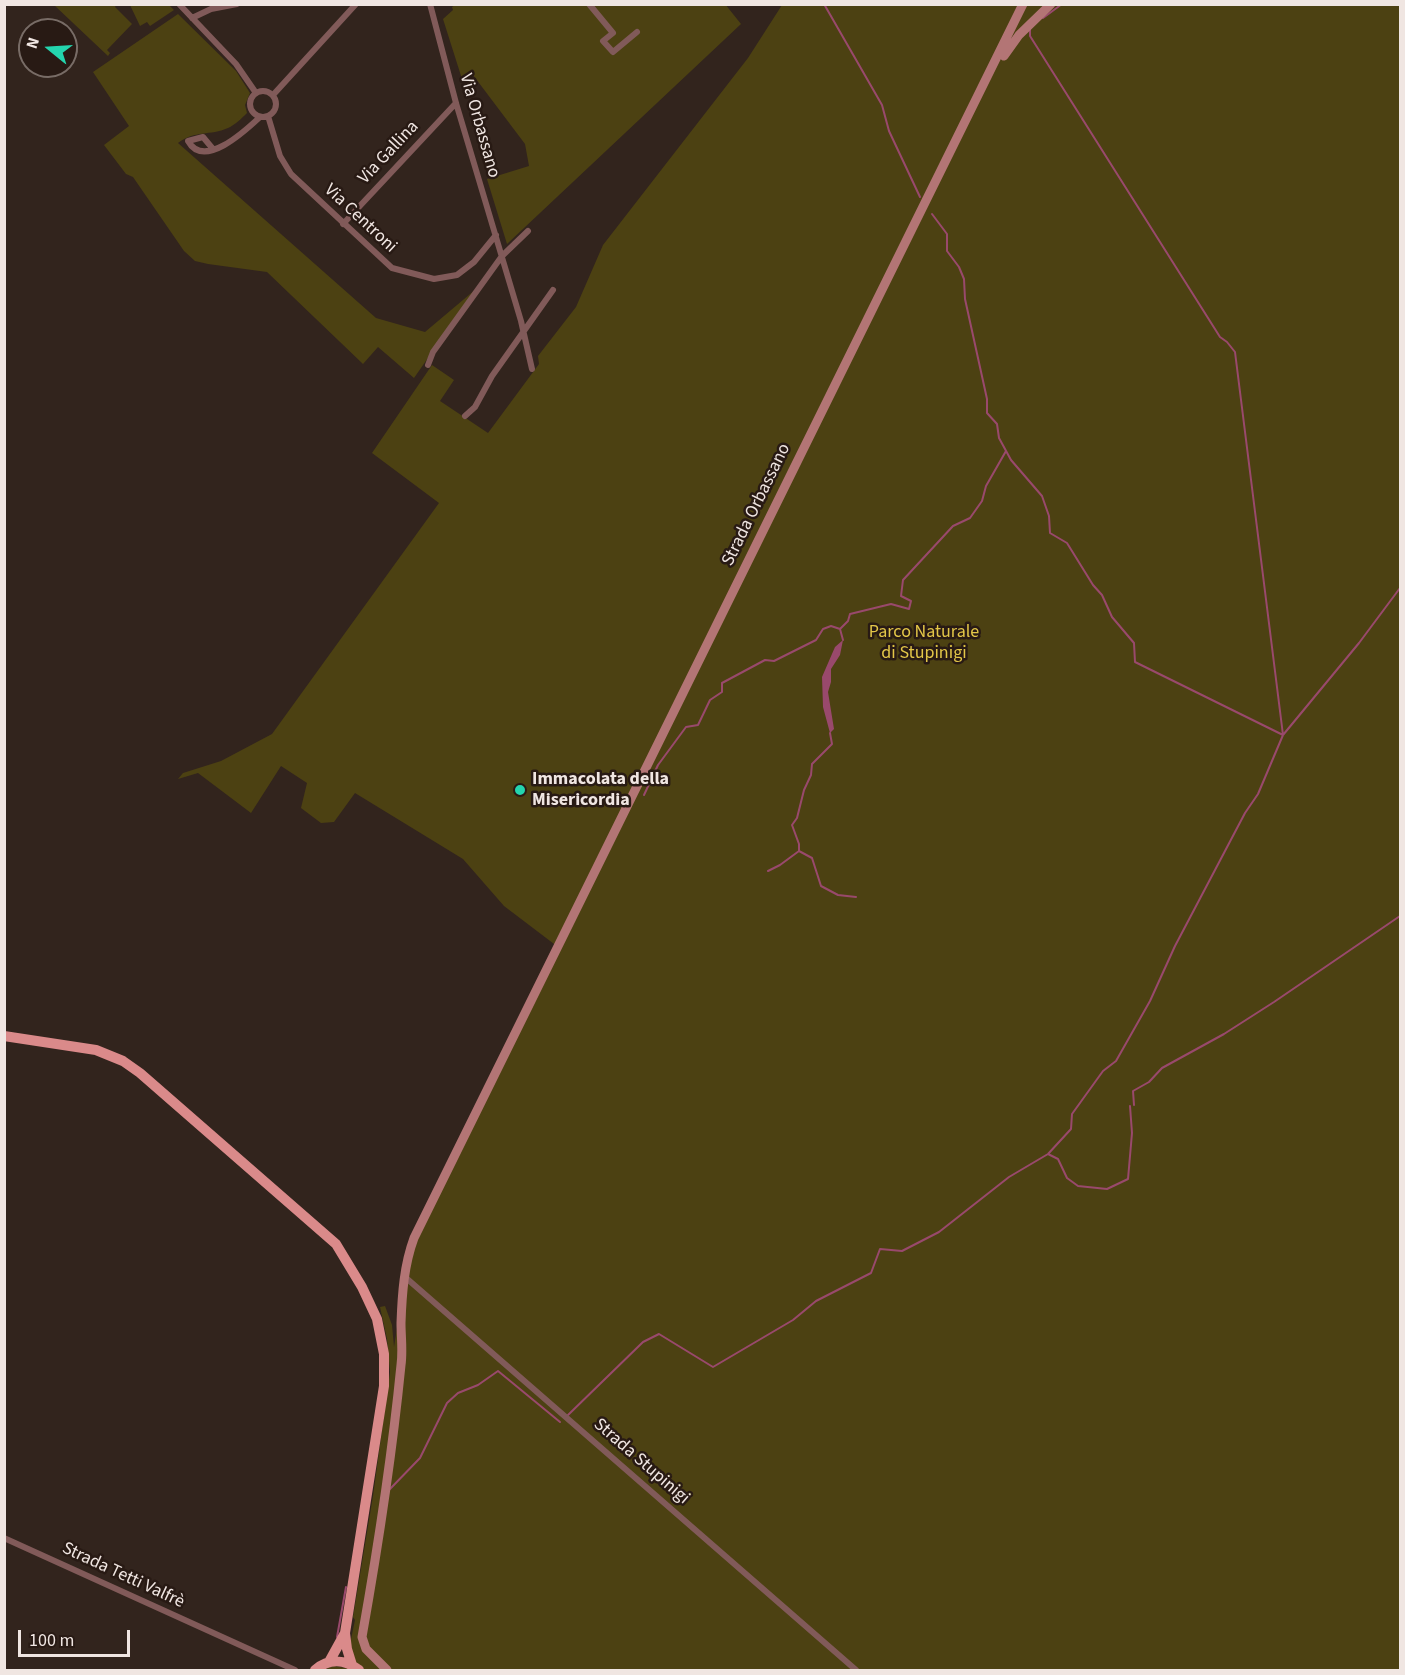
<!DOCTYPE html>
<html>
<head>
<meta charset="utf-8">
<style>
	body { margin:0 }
	#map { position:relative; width:1405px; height:1675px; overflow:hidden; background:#32241d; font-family:"Source Sans 3",sans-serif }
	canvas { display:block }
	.frame { position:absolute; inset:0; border:6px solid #f0e6e2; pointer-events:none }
	.north { position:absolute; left:18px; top:18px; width:60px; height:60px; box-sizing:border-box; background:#281a14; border:2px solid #786c66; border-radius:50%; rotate:288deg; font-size:16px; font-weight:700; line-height:24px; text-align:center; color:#f0e6e2 }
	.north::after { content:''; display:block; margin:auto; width:21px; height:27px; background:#24d5ae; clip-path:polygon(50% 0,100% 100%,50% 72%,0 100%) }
	.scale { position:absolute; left:18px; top:1630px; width:112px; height:27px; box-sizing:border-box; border:3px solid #f0e6e2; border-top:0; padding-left:8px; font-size:18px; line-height:21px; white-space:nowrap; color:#f0e6e2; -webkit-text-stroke:4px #281a14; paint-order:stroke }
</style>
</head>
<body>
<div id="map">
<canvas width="1405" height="1675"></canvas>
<div class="frame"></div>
<div class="north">N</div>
<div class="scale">100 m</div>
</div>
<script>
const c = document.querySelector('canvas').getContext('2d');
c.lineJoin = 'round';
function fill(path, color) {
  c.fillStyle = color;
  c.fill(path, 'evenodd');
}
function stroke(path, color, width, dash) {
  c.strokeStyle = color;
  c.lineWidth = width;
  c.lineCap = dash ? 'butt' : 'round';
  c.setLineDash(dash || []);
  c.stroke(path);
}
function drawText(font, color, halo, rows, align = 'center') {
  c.font = font + ' "Source Sans 3",sans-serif';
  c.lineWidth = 5;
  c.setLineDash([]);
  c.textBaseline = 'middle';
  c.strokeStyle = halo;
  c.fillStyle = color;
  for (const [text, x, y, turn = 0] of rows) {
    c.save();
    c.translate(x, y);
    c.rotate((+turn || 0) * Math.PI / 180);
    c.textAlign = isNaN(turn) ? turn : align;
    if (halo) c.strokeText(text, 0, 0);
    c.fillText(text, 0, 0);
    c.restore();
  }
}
fill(new Path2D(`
	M725,4L741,24L507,244L487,179L529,166L525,144L473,75L462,79L443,19L453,10L452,7L455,5Z
	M54,5H116L115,7L132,24L107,50L110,53L108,56Z
	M130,5H169L174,10L150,26L147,22L140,26Z
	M782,5H1400V1670H323L334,1666L345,1668L355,1620L353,1617L373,1496L390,1372L387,1339L380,1307L385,1306L392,1325L394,1347L409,1255L558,947L504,906L463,859L355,793L334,822L321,823L301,808L307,783L281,766L251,813L198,773L178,779L183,773L221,761L272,734L439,503L372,453L432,365L454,380L440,401L488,433L539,364L538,356L576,307L603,245L748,58Z
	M178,14L236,71L250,93L245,105L247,113C242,118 235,125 228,128C210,136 195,130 178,143L376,318L425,332L476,289L414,378L378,347L363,364L267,272L208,264L195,261L184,251L133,177L126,174L104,145L129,126L93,72Z`), '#4c4112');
fill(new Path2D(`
	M843,640L840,655L831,669V682L828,692L834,729L830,733L823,707L822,677L835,647Z`), '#99496c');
stroke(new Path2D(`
	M824,4L882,105L889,131L920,197
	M1043,18L1062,4
	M1030,29V36L1220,337L1227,342L1235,352L1283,735
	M932,214L947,234V251L959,267L964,279L965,299L987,399V413L997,424L999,438L1011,460L1042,496L1049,516L1050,533L1067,543L1093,585L1102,595L1112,617L1134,643L1135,662L1283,735
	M840,629L843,640
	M644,795L658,765L686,727L698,725L710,700L722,692V683L765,660L774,661L816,640L823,629L831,626L840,629L848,621L850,614L891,604L909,609L911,601L901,596L903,580L953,526L970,518L982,501L986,486L1006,451
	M799,851L812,858L821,886L838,895L856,897
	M768,871L780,865L799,851V844L792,825L797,818L804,790L811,775L812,764L832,744L830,733
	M1134,1105L1133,1091L1149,1082L1162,1068L1224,1034L1274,1002L1400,916
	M1048,1154L1058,1159L1067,1178L1078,1186L1107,1189L1128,1179L1132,1133L1130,1106
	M567,1416L643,1342L659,1334L713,1367L793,1320L816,1301L871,1273L880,1249L902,1251L939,1232L1009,1177L1048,1154L1071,1129L1072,1114L1103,1071L1116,1061L1150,1001L1175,946L1245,813L1258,794L1283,735L1359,643L1400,588
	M390,1489L420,1458L447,1403L458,1393L478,1385L498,1371L560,1422
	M337,1637L346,1587`), '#99496c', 2);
stroke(new Path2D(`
	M179,4L236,64L256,93
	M430,4L456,103L521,321L532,369
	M589,4L613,33L603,41L613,52L637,32
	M192,18L211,9L237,4
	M250 104a13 13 0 1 1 26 0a13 13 0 1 1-26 0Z
	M273,95L356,4
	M268,116L280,156L291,174L392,268L434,279L457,275L474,262L496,235
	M213,149L203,137L188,141C204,170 246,130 260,117
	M343,224L456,103
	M428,365L433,352L502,256L528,231
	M465,416L475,407L492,376L553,290
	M405,1277L856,1670
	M4,1538L295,1670`), '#815a59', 6);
stroke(new Path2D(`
	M1004,56L1019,35L1051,4
	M387,1670L366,1649L362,1637C378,1547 392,1456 401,1365C403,1351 401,1337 401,1323C402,1294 404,1265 414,1238L1023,4`), '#b37575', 9);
stroke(new Path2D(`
	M4,1036L96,1050L123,1061L140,1073L336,1244L362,1287L377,1319L384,1354V1386L345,1633L329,1662
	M345,1633L347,1649L352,1665
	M315,1670C329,1658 345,1659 359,1670`), '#da8a8a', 10);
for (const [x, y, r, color] of [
	[520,790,6,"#24d5ae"]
]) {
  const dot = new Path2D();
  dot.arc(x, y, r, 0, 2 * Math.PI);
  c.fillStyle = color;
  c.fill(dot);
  stroke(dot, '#281a14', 2);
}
drawText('18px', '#f0e6e2', '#281a14', [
	["Via Orbassano",479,126,74],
	["Via Gallina",389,153,-47],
	["Via Centroni",360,219,43],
	["Strada Orbassano",757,505,-64],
	["Strada Stupinigi",641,1462,41],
	["Strada Tetti Valfrè",123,1576,25]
]);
drawText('18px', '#e3c648', '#281a14', [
	["Parco Naturale",924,633],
	["di Stupinigi",924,654]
]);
drawText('bold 18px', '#f0e6e2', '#281a14', [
	["Immacolata della",532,780],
	["Misericordia",532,801]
], 'left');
</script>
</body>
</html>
